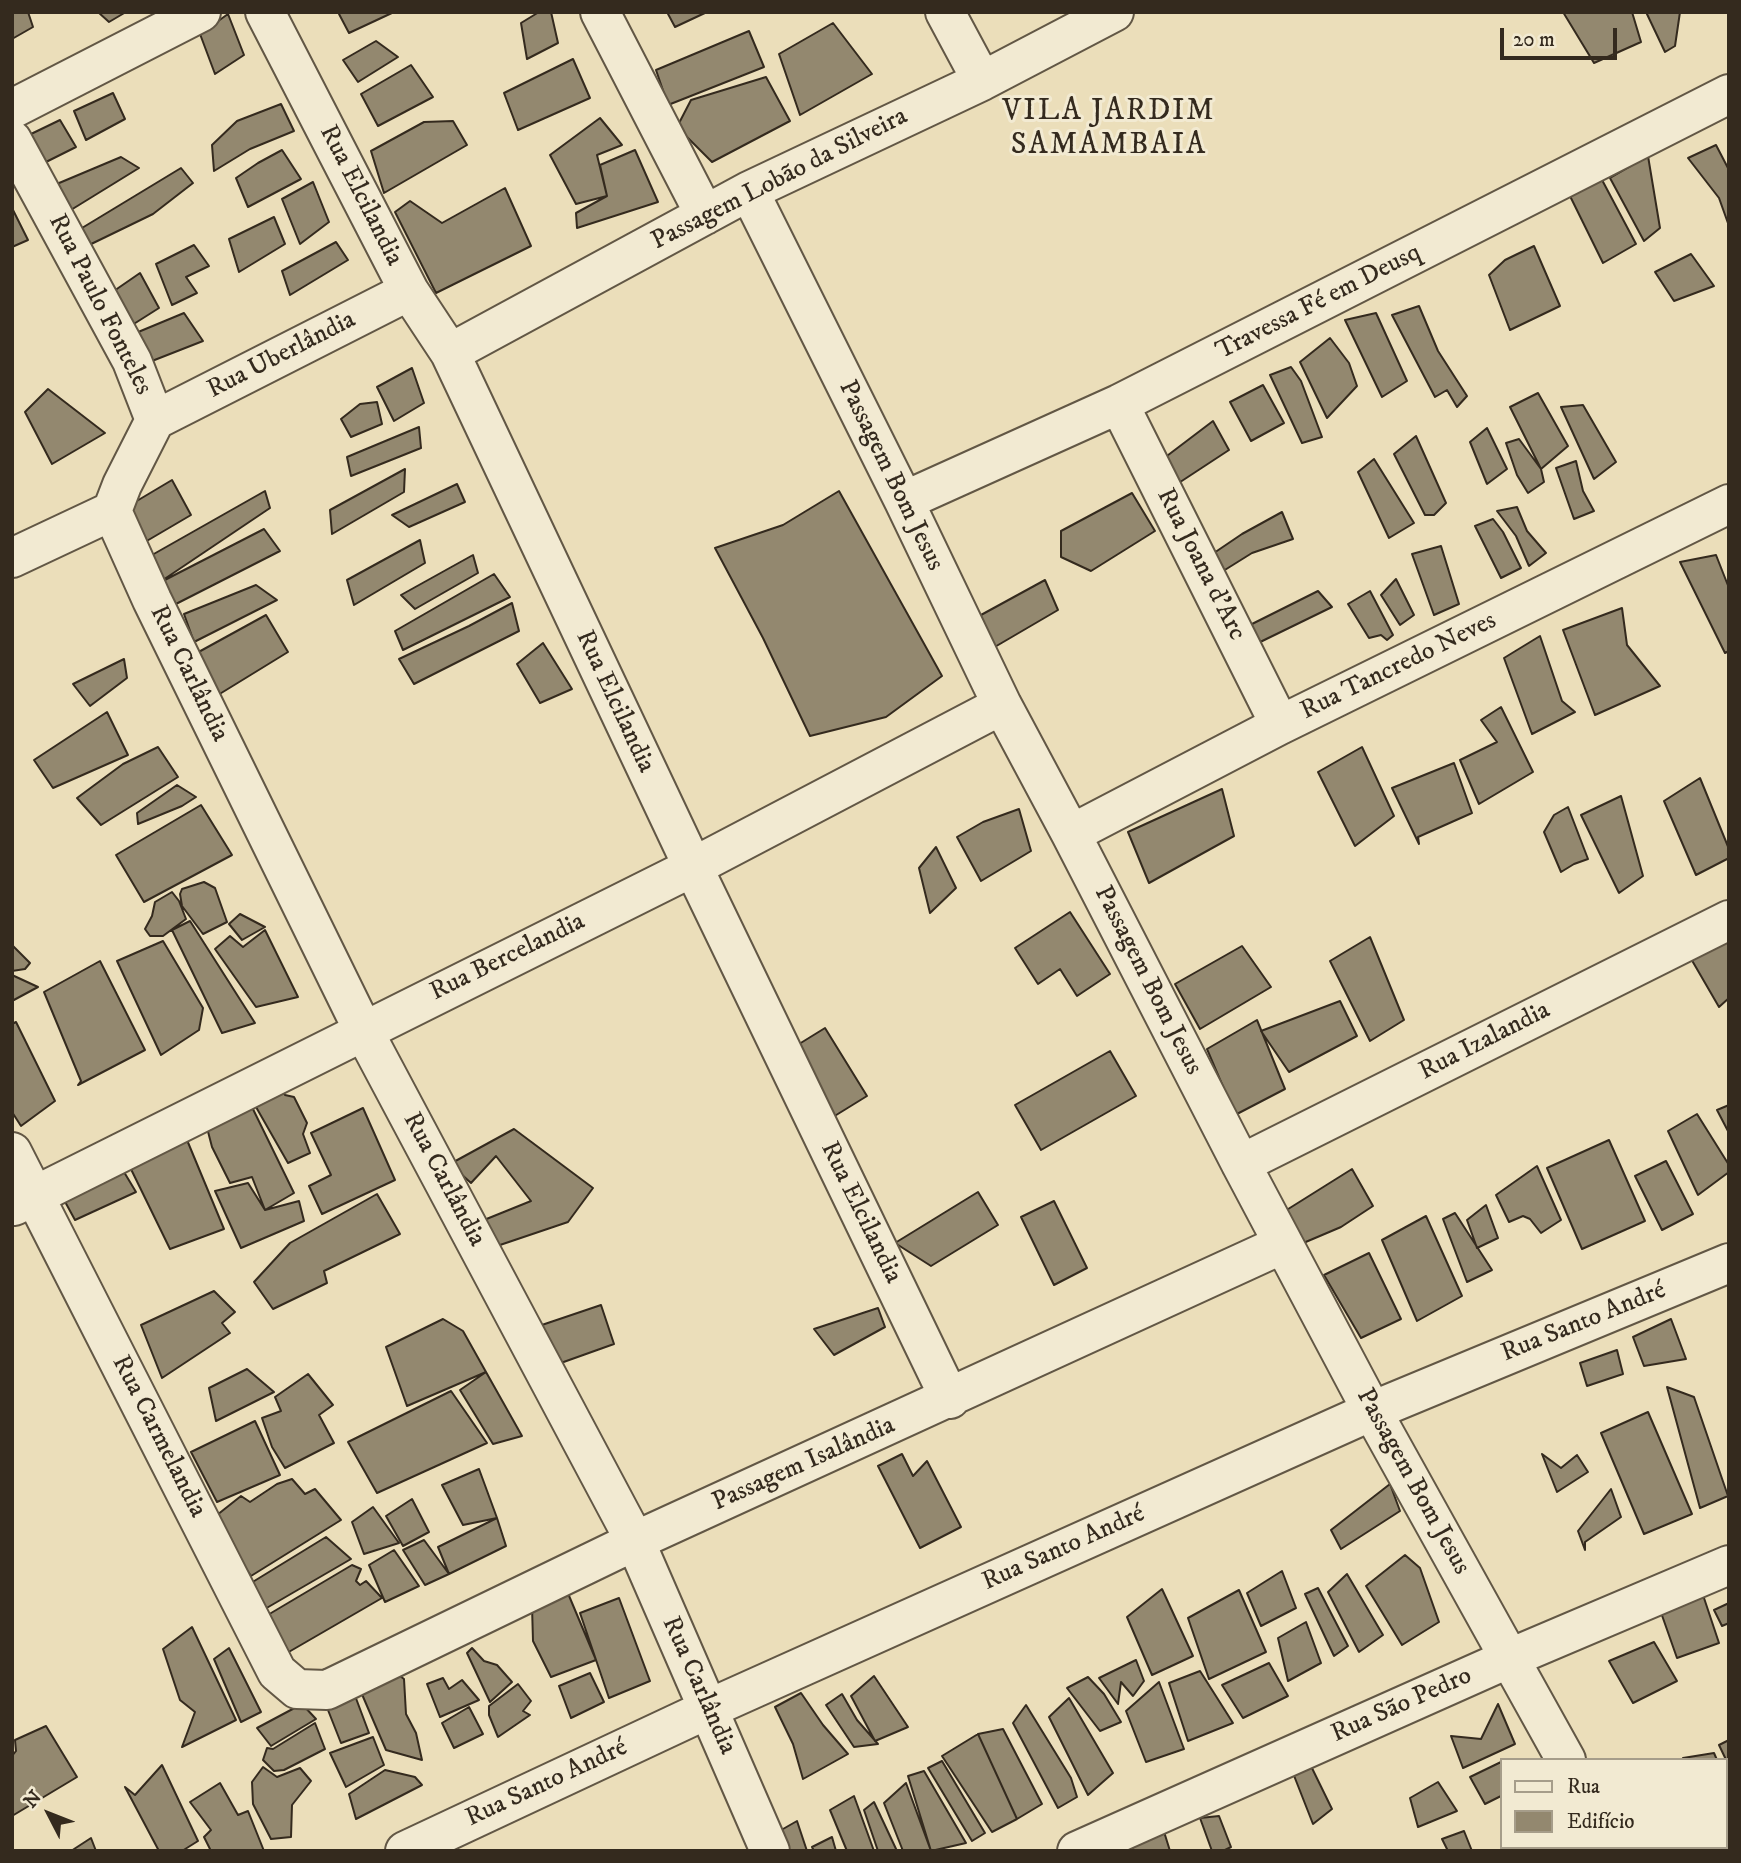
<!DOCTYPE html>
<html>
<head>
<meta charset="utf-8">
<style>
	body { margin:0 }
	#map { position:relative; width:1741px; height:1863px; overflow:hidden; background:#ebdeba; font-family:"IM FELL DW Pica",serif }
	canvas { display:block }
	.frame { position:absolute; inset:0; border:14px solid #342a1e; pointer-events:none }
	.legend { position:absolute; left:1500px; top:1758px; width:228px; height:91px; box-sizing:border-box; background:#f2ead2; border:2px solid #a69d8a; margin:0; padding:9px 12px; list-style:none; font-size:21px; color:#342a1e }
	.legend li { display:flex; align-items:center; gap:14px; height:35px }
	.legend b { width:35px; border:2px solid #a69d8a }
	.north { position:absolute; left:14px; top:1779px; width:70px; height:70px; -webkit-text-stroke:5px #f2ead2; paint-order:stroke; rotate:312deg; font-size:19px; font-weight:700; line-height:28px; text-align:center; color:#342a1e }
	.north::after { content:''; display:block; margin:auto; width:24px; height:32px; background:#342a1e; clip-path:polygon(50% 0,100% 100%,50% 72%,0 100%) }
	.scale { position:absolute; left:1500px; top:28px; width:117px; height:32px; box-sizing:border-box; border:4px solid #342a1e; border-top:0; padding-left:9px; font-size:21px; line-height:24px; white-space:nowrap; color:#342a1e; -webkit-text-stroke:5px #f2ead2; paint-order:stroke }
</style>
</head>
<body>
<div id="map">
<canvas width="1741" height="1863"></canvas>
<div class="frame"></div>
<ul class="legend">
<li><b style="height:9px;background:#f2ead2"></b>Rua</li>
<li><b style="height:19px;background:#93886f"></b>Edifício</li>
</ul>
<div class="north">N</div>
<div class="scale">20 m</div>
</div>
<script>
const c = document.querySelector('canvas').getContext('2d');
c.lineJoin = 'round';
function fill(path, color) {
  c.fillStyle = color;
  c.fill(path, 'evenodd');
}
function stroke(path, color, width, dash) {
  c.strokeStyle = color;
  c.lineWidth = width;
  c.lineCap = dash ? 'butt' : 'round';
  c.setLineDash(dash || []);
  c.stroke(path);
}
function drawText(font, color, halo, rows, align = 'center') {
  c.font = font + ' "IM FELL DW Pica",serif';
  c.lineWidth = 6;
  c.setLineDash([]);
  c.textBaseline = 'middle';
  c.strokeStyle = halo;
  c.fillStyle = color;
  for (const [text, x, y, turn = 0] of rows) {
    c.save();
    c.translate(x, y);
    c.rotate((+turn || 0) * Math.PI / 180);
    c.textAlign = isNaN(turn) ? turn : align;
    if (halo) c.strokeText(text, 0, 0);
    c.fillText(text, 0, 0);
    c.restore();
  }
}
const building = new Path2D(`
	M12,12H28L33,27L12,39Z
	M98,12H126L109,22Z
	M341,12H394L349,33L339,14Z
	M539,12H551L558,43L527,59L521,23Z
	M667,12H707L675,27Z
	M1563,12H1632L1641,42L1594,63Z
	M1646,12H1680L1675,46L1665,52Z
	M228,14L244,55L215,74L200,34Z
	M833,23L872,74L800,115L779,54Z
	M749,31L764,67L668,105L656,70Z
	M376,41L398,57L358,82L343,60Z
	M573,59L590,98L518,130L504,93Z
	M411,65L433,97L378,126L361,94Z
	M766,77L790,121L712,162L677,127L691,100Z
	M113,93L125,119L86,140L74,111Z
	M281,104L294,131L250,149L214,171L212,145L237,121Z
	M600,118L622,145L597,155L607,196L576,204L550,155Z
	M60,120L76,147L42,164L31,134Z
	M453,121L467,145L384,193L371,151L424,122Z
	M1716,145L1729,170V226L1719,198L1688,158Z
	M282,150L301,179L248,207L236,178L258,163Z
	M635,150L658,202L577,228L576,213L607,196L600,165Z
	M1648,156L1660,228L1644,241L1610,178Z
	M121,157L139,168L66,213L52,186Z
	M181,168L193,183L153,214L85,247L77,231Z
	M1601,178L1636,244L1603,263L1569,194Z
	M313,182L329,222L300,244L282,199Z
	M505,188L531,246L436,293L395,212L410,201L442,223Z
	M12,208L28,240L12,247Z
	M274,217L285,244L239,272L229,239Z
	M336,242L348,260L290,295L282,271Z
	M194,245L209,266L186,277L197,293L172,305L156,264Z
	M1534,246L1560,306L1510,330L1489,275L1505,260Z
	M1691,254L1714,286L1674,301L1655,272Z
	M140,273L159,308L129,327L111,293Z
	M1419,306L1438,351L1467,396L1457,407L1447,390L1435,397L1392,315Z
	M184,313L203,341L152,361L131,335Z
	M1376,313L1407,381L1382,397L1345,320Z
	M1330,338L1349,363L1357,386L1327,418L1300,362Z
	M1291,367L1301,381L1322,437L1302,443L1270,375Z
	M412,368L424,403L394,421L377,387Z
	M1263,385L1284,423L1251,441L1230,402Z
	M48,389L105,433L52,464L25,412Z
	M1538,393L1568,446L1541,469L1510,407Z
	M377,402L382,424L351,437L341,419L360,404Z
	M1583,405L1616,462L1594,479L1561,407Z
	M1213,421L1229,450L1165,492L1155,465Z
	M419,427L421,448L351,476L347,457Z
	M1487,428L1507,469L1487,484L1470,442Z
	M1416,436L1446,503L1434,515H1425L1394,454Z
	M1519,439L1541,469L1544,482L1528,493L1517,475L1506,443Z
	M1374,459L1414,523L1389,538L1358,472Z
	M1576,461L1583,491L1594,511L1574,519L1556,468Z
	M405,469L404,492L332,534L330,510Z
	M172,480L191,515L145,542L130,505Z
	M457,484L465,502L409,527L392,515Z
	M265,491L270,508L157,584L152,555Z
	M839,491L942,676L886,717L810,736L763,638L715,548L783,525Z
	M1132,493L1155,531L1091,571L1061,557V531Z
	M1517,507L1527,531L1546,553L1529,566L1516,536L1497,511Z
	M1282,512L1293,539L1252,553L1220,573L1208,557L1242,534Z
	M1493,519L1503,532L1521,568L1501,578L1475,526Z
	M264,529L280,551L170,607L157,584Z
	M420,540L425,563L354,605L347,580Z
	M1441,546L1459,604L1434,615L1412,554Z
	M473,555L478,573L415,609L401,595Z
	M1716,555L1729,588V651L1725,653L1680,562Z
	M494,574L510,597L403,650L395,631Z
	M1396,579L1414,615L1400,625L1381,595Z
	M1045,580L1058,610L993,648L970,621Z
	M256,585L277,600L194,642L184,614Z
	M1318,591L1332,607L1252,646L1248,626Z
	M1370,591L1393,635L1387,640L1381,635L1369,638L1348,604Z
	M512,603L519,631L414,684L399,659L469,626Z
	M1622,608L1627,645L1660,686L1595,715L1563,630Z
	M266,615L288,652L218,695L195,654Z
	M1540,636L1562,701L1575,712L1532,734L1504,658Z
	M543,643L572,689L540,703L517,664Z
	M124,659L127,678L90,706L73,684Z
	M1501,707L1533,772L1479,804L1460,760L1497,742L1481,720Z
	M107,712L128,755L53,788L34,760Z
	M158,747L178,777L101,825L77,798L123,764Z
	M1362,747L1394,816L1355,846L1318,772Z
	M1454,763L1472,813L1418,837L1419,844L1392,788Z
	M1700,778L1729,849V858L1696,875L1664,801Z
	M177,785L196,797L182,806L138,824L137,813Z
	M1222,789L1234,836L1149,883L1128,832Z
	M1621,796L1643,876L1619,893L1581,815Z
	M201,805L232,855L144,902L116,855Z
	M1568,807L1588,859L1574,864L1561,872L1544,832L1554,815Z
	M1019,809L1031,851L981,881L957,837L983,822Z
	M936,847L956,888L930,913L919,868Z
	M204,882L215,888L227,922L203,934L182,906L180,894L182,889Z
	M172,892L179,901L186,919L163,936H150L145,929L152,916L155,902Z
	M1070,912L1110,974L1077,996L1060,969L1038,984L1015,948Z
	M240,914L265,927L242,940L229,924Z
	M190,921L255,1023L222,1033L172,930Z
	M265,930L298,997L256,1007L215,949L230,936L243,947Z
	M1729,934V998L1719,1007L1690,957Z
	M1370,937L1404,1020L1370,1041L1330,961Z
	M163,941L203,1008L199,1030L161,1055L117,961Z
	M12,945L30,963L25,969L12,971Z
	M1242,946L1271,987L1200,1029L1175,984Z
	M100,961L145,1050L78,1085L81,1081L44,992Z
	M12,975L38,987L12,1001Z
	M1340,1001L1357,1036L1289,1072L1261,1031Z
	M1257,1020L1285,1089L1235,1115L1207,1049Z
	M16,1022L55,1101L21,1126L12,1112V1024Z
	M825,1028L867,1096L833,1117L791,1049Z
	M1110,1051L1136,1096L1041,1150L1015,1105Z
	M278,1085L285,1095L294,1097L307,1123L303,1134L310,1153L288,1163L252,1100Z
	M250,1103L294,1193L265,1210L252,1177L230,1183L212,1147L205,1120Z
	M1729,1105V1133L1717,1110Z
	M363,1108L395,1180L322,1214L309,1186L331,1175L311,1133Z
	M1697,1114L1729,1165V1172L1698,1195L1668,1131Z
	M182,1128L224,1229L170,1249L127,1161Z
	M514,1129L593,1188L568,1222L497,1246L484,1220L531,1201L496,1156L471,1183L450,1164Z
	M1609,1140L1645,1221L1582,1249L1547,1168Z
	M1666,1161L1693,1214L1662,1230L1635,1176Z
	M118,1162L136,1192L75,1220L57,1187Z
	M1537,1166L1561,1220L1541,1233L1530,1219L1523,1216L1509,1222L1496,1195Z
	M1352,1169L1373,1206L1341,1227L1301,1244L1285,1211Z
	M248,1183L265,1210L299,1201L304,1221L241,1248L215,1191Z
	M978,1192L998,1225L931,1266L895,1243Z
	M377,1194L400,1234L324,1271L327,1283L273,1309L254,1282L290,1243Z
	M1054,1201L1087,1268L1054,1285L1021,1217Z
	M1486,1205L1498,1238L1477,1248L1467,1220Z
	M1455,1213L1492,1270L1467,1282L1443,1219Z
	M1426,1216L1462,1296L1417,1321L1382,1240Z
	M1369,1253L1401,1319L1361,1338L1324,1275Z
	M214,1291L235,1312L222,1323L230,1333L162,1378L141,1325Z
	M601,1305L614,1344L544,1369L530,1329Z
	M878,1308L885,1327L834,1355L814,1329Z
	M443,1319L463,1331L486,1372L407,1406L386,1347Z
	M1671,1319L1686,1359L1644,1366L1633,1337Z
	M1617,1350L1623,1374L1587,1386L1580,1363Z
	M247,1369L274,1392L216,1421L209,1388Z
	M486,1372L522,1436L493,1444L460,1390Z
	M308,1374L333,1405L319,1415L334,1443L285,1468L272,1447L262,1418L281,1411L275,1397Z
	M1667,1387L1694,1397L1728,1496L1700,1508Z
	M451,1391L487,1443L377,1493L348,1442Z
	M1648,1412L1692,1514L1644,1534L1601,1433Z
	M255,1421L280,1475L217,1502L191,1452Z
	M902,1454L913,1476L927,1461L961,1527L920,1548L878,1466Z
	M1542,1454L1561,1468L1577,1455L1588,1472L1557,1492Z
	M479,1469L497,1518L463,1525L442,1485Z
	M292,1479L305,1494L315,1489L341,1520L251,1576L212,1519L241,1496L250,1502L277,1484Z
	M1390,1484L1400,1511L1341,1549L1331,1530Z
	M1611,1489L1621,1517L1585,1542V1550L1578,1531Z
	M412,1499L429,1532L403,1546L386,1516Z
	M373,1507L399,1543L364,1554L352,1522Z
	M497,1518L506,1546L449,1574L438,1547Z
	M326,1537L351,1559L258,1613L251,1583Z
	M424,1540L449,1574L425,1585L403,1550Z
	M394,1550L419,1586L385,1602L369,1565Z
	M1405,1555L1420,1568L1439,1622L1402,1645L1366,1586Z
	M352,1565L361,1569L356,1581L360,1585L366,1581L382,1598L287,1653L261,1619Z
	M1282,1571L1296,1608L1261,1626L1247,1593Z
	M1347,1574L1383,1635L1359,1652L1328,1592Z
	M1318,1588L1348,1646L1334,1656L1305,1594Z
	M1162,1589L1193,1656L1152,1675L1127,1617Z
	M1701,1589L1719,1643L1677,1658L1658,1604Z
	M1239,1590L1266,1652L1209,1679L1188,1618Z
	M567,1591L596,1660L551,1677L533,1641L532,1606Z
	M619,1598L650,1681L609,1698L580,1613Z
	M1729,1603V1623L1722,1626L1714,1610Z
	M1306,1622L1321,1663L1288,1681L1278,1638Z
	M192,1627L236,1720L182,1747L195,1712L180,1700L163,1649Z
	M1654,1642L1677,1681L1633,1703L1609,1661Z
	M229,1648L261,1712L241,1722L214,1659Z
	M472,1648L484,1661L497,1665L512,1682L490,1702L467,1653Z
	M1136,1660L1144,1681L1133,1696L1121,1682L1118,1704L1099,1678Z
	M1269,1663L1288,1696L1243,1718L1222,1685Z
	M388,1667L404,1679L406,1714L416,1733L422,1760L386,1750L361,1692Z
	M1200,1671L1233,1723L1188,1741L1169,1683Z
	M590,1673L604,1702L571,1718L559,1686Z
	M874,1676L908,1727L875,1741L851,1696Z
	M1088,1677L1104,1694L1121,1722L1100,1731L1067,1688Z
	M443,1678L449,1689L462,1680L479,1700L440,1717L427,1684Z
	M1159,1682L1184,1749L1146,1762L1126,1711Z
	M518,1684L531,1701L523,1711L530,1715L498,1737L489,1715V1706Z
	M354,1693L369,1733L341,1743L326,1705Z
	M801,1693L823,1725L848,1754L803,1779L793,1744L775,1707Z
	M842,1694L857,1720L878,1744L854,1747L826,1705Z
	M1069,1698L1113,1773L1088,1795L1049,1717Z
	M302,1704L316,1719L271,1746L257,1728Z
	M1498,1704L1515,1744L1463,1768L1451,1736L1481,1739Z
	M1026,1705L1071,1778L1077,1797L1058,1808L1013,1723Z
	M469,1707L483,1734L454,1748L442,1723Z
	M315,1723L325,1749L284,1770L274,1771L263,1760L267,1748L273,1749Z
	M46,1726L77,1777L12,1816V1756L16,1751L15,1740Z
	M1003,1729L1042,1804L1017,1819L978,1734Z
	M978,1734L1017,1819L992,1832L942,1756Z
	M373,1737L384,1765L346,1787L330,1753Z
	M1729,1740V1766L1719,1745Z
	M1714,1753L1717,1760L1683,1758Z
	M942,1761L985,1833L972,1841L928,1768Z
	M1309,1762L1332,1809L1313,1824L1291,1768Z
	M1501,1762V1796L1485,1804L1470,1777Z
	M162,1765L198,1841L182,1851H159L125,1787L135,1795Z
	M263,1767L277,1777L300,1768L311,1781L292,1805L291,1837L271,1839L253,1804L252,1782Z
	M385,1770L415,1777L422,1785L356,1819L349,1794Z
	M924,1771L966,1843L931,1851L908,1776Z
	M1438,1782L1457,1811L1418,1827L1410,1798Z
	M220,1783L238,1815L248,1811L264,1851H211L204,1837L211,1830L190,1802Z
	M906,1783L931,1851H903L884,1803Z
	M854,1796L874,1851H847L830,1810Z
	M874,1802L897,1851H878L864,1810Z
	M1219,1816L1231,1847L1223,1851H1212L1200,1818Z
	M797,1821L807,1851H784L776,1833Z
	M1161,1822L1170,1851H1133L1130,1836Z
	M1464,1831L1472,1851H1448L1442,1839Z
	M832,1837L836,1851H814L812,1847Z
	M91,1838L96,1851H71Z
	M1641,1847H1683L1675,1851H1643Z`);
fill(building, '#93886f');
stroke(building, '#342a1e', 2);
const street = new Path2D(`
	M265,12L409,291L450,353L693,867L950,1399
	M600,12L705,215
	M945,12L982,81
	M12,109L201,12
	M12,140L132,361L155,420L122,485L112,511
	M749,191L904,501L1002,705L1071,834L1241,1164L1372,1411L1566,1760
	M450,353L749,191L982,81L1114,12
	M1119,404L1280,725
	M155,420L409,291
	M904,501L1119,404L1729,94
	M112,511L152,600L363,1030L635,1541L770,1851
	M12,558L112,511
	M1071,834L1280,725L1729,504
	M12,1152L277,1672L297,1689L327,1690L635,1541L1283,1244
	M1241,1164L1729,920
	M14,1206L693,867L1002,705
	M1615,1847L1617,1851
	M405,1851L708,1709L1372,1411L1729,1263
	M1077,1851L1510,1658L1729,1565`);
stroke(street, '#625745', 42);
stroke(street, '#f2ead2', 38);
drawText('26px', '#342a1e', '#f2ead2', [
	["Passagem Lobão da Silveira",780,180,-27],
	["Rua Elcilandia",360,196,63],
	["Travessa Fé em Deusq",1319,303,-27],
	["Rua Paulo Fonteles",99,305,63],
	["Rua Uberlândia",282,356,-27],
	["Passagem Bom Jesus",890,476,64],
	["Rua Joana d'Arc",1200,565,63],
	["Rua Tancredo Neves",1399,667,-26],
	["Rua Carlândia",188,674,64],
	["Rua Elcilandia",614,702,65],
	["Rua Bercelandia",508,958,-26],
	["Passagem Bom Jesus",1147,981,63],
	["Rua Izalandia",1485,1042,-27],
	["Rua Carlândia",443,1180,62],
	["Rua Elcilandia",860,1213,64],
	["Rua Santo André",1584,1323,-22],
	["Rua Carmelandia",158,1437,63],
	["Passagem Isalândia",804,1465,-24],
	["Passagem Bom Jesus",1412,1482,61],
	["Rua Santo André",1064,1549,-24],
	["Rua Carlândia",698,1686,66],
	["Rua São Pedro",1402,1706,-24],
	["Rua Santo André",547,1784,-25]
]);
c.letterSpacing = '2px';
drawText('30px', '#342a1e', '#f2ead2', [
	["VILA JARDIM",1109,113],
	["SAMAMBAIA",1109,147]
]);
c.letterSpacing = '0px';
</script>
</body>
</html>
